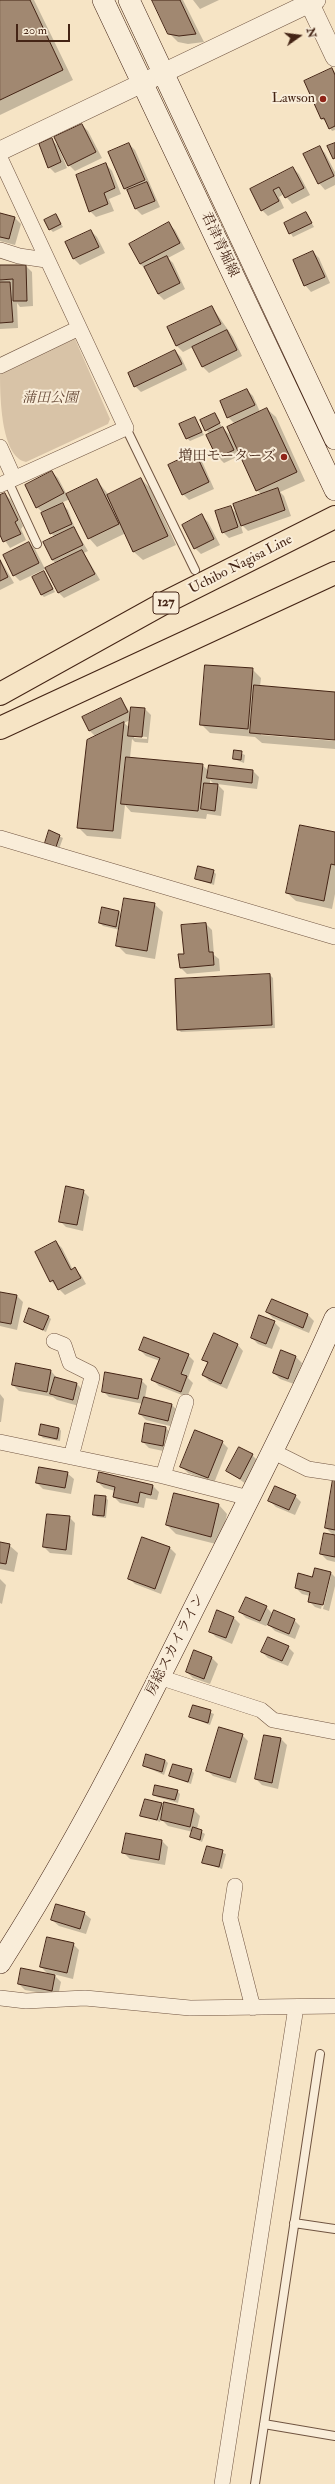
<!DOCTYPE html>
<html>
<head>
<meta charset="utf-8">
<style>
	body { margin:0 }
	#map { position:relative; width:335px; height:2484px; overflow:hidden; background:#f6e4c5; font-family:"IM FELL Double Pica",serif }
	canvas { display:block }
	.north { position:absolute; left:279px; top:16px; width:40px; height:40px; -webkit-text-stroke:3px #f9edd9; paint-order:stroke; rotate:76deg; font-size:11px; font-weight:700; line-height:16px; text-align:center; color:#442415 }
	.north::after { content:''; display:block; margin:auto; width:14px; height:18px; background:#442415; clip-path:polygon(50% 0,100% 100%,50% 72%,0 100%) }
	.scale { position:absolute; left:16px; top:24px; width:54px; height:18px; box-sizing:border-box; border:2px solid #442415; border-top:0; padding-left:5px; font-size:12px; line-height:14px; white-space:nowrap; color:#442415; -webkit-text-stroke:3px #f9edd9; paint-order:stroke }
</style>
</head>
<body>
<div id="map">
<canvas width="335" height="2484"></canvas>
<div class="north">N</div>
<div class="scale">20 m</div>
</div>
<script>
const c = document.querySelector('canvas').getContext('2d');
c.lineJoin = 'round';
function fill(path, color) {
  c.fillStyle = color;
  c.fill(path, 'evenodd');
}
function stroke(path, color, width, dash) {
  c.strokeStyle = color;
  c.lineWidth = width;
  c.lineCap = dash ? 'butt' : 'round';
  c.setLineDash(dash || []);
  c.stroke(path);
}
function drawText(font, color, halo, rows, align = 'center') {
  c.font = font + ' "IM FELL Double Pica","Noto Serif JP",serif';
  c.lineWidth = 4;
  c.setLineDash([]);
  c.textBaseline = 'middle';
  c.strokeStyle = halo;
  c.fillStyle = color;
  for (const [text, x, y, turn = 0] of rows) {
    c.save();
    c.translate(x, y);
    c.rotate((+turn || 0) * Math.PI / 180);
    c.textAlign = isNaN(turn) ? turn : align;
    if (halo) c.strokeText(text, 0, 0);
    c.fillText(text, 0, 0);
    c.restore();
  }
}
fill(new Path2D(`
	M71,337L75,339L110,419L108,424L26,462C0,457 0,394 0,370Z`), '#d8c3a7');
fill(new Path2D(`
	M0,0H34L73,80L0,115Z
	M153,0H183L204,42L188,44L178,42L169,33Z
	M193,0H219L200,9Z
	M332,69L335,72V130L332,131L326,121L321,119Z
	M82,125L88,131L102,158L75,171L69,165Z
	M52,140L58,146L67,168L55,173L49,167Z
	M129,144L135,150L160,207L142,215L136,209L129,193L124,188Z
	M319,147L325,153L335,172V185L325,190L319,183L304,154Z
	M106,164L112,171L121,194L109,199L114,211L96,217L90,211Z
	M293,168L299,174L310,195L292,204L284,194L279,197L284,208L268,216L262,210L252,190Z
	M306,213L314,227L293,237L285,224Z
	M56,215L63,227L53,232L50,229Z
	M0,217L15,218L21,224L15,245L0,241Z
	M169,224L175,230L185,249L168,258L173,263L185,289L164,300L158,294L147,270L140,264Z
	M91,231L97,237L105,253L80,265L74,259L66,242Z
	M313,252L319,258L330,283L311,292L305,285Z
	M0,266H26L32,272L33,306L20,307L17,303L18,328L0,329Z
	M212,307L233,337L242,356L209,373L203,367L193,347L183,352L177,346L168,328Z
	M175,351L181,357L187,370L141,392L135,386Z
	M247,390L253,396L260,412L267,409L276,417L305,481L280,492L284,496L291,516L248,531L240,523L243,533L229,538L223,532L230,507L238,515L262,495L257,490L241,455L224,463L218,457L210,434L206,430L215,414L222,427L232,437L235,424L228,417Z
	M195,418L204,435L190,441L187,438Z
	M195,453L201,459L214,489L189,500L183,494Z
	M52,472L58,478L67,495L97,481L109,495L141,479L150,488L176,545L143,560L134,552L126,533L97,547L89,538L70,499L61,503L68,510L76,531L88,551L84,553L100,580L64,598L58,592L57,564L52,560L55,537L51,533L43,513L37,507Z
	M5,494L11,500L23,526L21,529L26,540L10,548L0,533V496Z
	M202,516L208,522L220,545L201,554L195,548L183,525Z
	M29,543L35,549L45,569L20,581L14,575Z
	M0,559L14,583L0,590Z
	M44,572L55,592L44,597L41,594Z
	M252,669L261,678L260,687L335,693V739L261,733V735L335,741V749L262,743L255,737L210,733L201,724Z
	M121,699L131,714L145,709L151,715L148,743L135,742L132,739L130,758L202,765L209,771H253L259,777L257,789L217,784L224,791L221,816L207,814L206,819L131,812L125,805L121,839L87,836L78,827L96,737L90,731L83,718ZM130,720V728L124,723ZM134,736L147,737V739L134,738ZM210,780L215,785L210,784Z
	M235,751L245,755L244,763L234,759Z
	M50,832L63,838L59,849L46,842Z
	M335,833V894L332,909L296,901L287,893Z
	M213,871L216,874L214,885L196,879Z
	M154,904L163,912L155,959L126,954L117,945L120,930L103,926L100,923L119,911L122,915Z
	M206,924L212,930L214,955L219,959L220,971L187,974L181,968L180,955H185Z
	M270,975L273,978L275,1028L181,1032L178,1029Z
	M83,1191L89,1197L83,1231L66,1227L60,1221Z
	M56,1242L62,1248L73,1270L75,1269L81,1275L86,1284L65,1295L51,1281L36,1252Z
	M0,1293L17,1296L23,1302L17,1330L0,1326Z
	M272,1300L308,1315L314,1321L309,1333L273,1318L267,1312Z
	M48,1316L51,1319L46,1332L25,1322Z
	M274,1322L280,1328L272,1349L258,1344L252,1338Z
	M237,1344L243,1351L227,1389L209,1381L203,1375L208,1364L204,1359Z
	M140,1350L188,1355L194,1361L188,1378L193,1383L187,1397L159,1386L153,1380L160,1361L146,1356Z
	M296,1357L302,1363L294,1384L280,1379L274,1373Z
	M17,1365L51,1371L57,1378L77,1384L83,1390L79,1406L57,1400L53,1397L19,1391L13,1385Z
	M141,1380L147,1386L145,1398L172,1405L178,1411L174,1427L146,1420L140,1414L143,1404L109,1397L103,1391Z
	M0,1394L4,1399L1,1422H0Z
	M146,1424L166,1428L172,1434L168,1452L149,1448L143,1442Z
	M59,1428L61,1431L60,1441L43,1438L40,1435Z
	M222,1442L228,1448L214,1483L188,1473L182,1467Z
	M252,1455L258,1461L246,1484L228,1471Z
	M67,1473L74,1479L71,1494L43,1489L37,1483Z
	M335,1480V1562L327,1560L321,1554L334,1536L326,1528Z
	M98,1482L153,1486L159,1492L157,1500L146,1498L144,1508L120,1503L114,1497L115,1491L104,1488Z
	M175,1494L219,1505L227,1514L220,1545L176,1534L167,1525Z
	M295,1496L301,1502L295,1515L276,1507L270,1501Z
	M105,1497L108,1500L106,1518L97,1517L94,1514Z
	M69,1517L75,1523L72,1555L50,1553L44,1547Z
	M143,1539L170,1548L176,1554L161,1594L135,1584L129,1578Z
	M0,1543L9,1545L18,1553L14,1572L0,1569Z
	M331,1573L335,1577V1586L329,1611L323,1609L331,1575H329L321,1609L315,1607L309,1601L310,1596L302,1594L296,1588L313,1578Z
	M0,1579L6,1585L2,1604L0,1603Z
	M266,1607L273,1614L294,1620L300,1626L295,1639L275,1631L268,1624L266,1626L246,1618L240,1612Z
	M217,1612L234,1618L240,1624L232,1644L216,1637L210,1631Z
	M288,1647L294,1653L288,1666L268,1658L262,1652Z
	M212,1658L218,1664L210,1684L193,1678L187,1672Z
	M193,1706L214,1714L210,1725L190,1717Z
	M242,1735L248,1741L236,1783L213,1776L207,1770Z
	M265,1736L281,1739L287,1745L278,1789L262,1785L256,1779Z
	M165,1760L168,1763L164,1775L144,1766Z
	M191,1770L194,1773L191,1784L170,1776Z
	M177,1791L180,1794L178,1803L157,1797L154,1795Z
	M161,1804L164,1807L194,1810L200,1816L197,1829L205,1834L202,1842L191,1837L193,1832L168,1826L161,1819L160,1822L142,1815Z
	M162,1841L168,1847L165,1865L130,1859L124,1853Z
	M207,1847L226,1854L222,1869L203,1862Z
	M84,1913L91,1919L86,1934L59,1926L52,1920Z
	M73,1944L79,1950L73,1979L53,1974L61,1982L58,1996L25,1990L19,1984L49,1975L41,1967Z`), '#0003');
const building = new Path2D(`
	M0,0H30L63,70L0,100Z
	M152,0H180L196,34L179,36L168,34Z
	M332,68L335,75V126L329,129L324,118L321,119L304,81Z
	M82,124L96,152L68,166L54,137Z
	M52,138L61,162L48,168L39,144Z
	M129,143L145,180L124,189L108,152Z
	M335,143V158L333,159L327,146Z
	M320,146L334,176L318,184L303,154Z
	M106,163L115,188L104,193L108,204L89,212L76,175Z
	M293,167L304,188L285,198L279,187L273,190L279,201L261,211L250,189Z
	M147,182L155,201L135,209L127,190Z
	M306,212L312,223L289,234L284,223Z
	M0,213L15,217L9,239L0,237Z
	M56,214L61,224L49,230L44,220Z
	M169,222L180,243L140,264L129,244Z
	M91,230L99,247L73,259L65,242Z
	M313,251L325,277L304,286L293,260Z
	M167,256L180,283L158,294L144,267Z
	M0,265H26L27,301H13V279L0,280Z
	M0,282H10L13,322L0,323Z
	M212,306L221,324L176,346L167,327Z
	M227,330L237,350L202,367L192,347Z
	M175,350L182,364L134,387L128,373Z
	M247,389L255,405L227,418L220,401Z
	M267,408L297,472L256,491L227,427Z
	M215,413L220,423L205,431L200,420Z
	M195,417L202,432L186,439L179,424Z
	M223,427L234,450L217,458L206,435Z
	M195,452L209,482L182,495L168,465Z
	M52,471L64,493L36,508L25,485Z
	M141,478L168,536L133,552L107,495Z
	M97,479L119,524L88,539L66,494Z
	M278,488L285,510L241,526L233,504Z
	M5,493L18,520L15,522L21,534L3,542L0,535V495Z
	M63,503L72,524L50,534L41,513Z
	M231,506L238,527L222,533L215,511Z
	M202,514L214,539L194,549L182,525Z
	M74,527L83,545L52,560L43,542Z
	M29,542L39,563L13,576L3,555Z
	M82,550L95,574L58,593L45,568Z
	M0,560L8,577L0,581Z
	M44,571L53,589L41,595L32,577Z
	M205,665L253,668L248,729L200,725Z
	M254,685L335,692V740L250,733Z
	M121,698L128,712L89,731L82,717Z
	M131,707L145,708L142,737L128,736Z
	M124,722L113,831L77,828L87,740Z
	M234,750L242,751L241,760L233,759Z
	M126,757L203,764L198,811L121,804Z
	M209,765L253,770L252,783L207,778Z
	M204,783L218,784L215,811L201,809Z
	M300,825L335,832V865L331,864L324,901L286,893Z
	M49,830L60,835L56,847L45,843Z
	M198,866L214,870L211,883L195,879Z
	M124,898L155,903L147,951L116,946Z
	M102,907L119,911L116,927L99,923Z
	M206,923L209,952H213L214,965L180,968L178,954H184L181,925Z
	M270,974L272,1025L177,1030L175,979Z
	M66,1186L84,1190L77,1225L59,1222Z
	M56,1241L71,1270L75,1267L81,1278L58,1290L53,1280L50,1282L35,1252Z
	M0,1292L17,1295L11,1324L0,1322Z
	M272,1299L308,1314L303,1328L266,1312Z
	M29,1308L49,1316L43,1330L24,1322Z
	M259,1315L275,1321L266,1344L251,1338Z
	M214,1333L238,1344L221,1384L202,1375L208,1362L202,1360Z
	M144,1337L189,1354L181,1374L187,1376L181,1392L151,1380L160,1358L139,1350Z
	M281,1350L296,1356L288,1379L273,1373Z
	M16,1363L51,1370L47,1392L12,1385Z
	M105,1372L142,1379L138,1399L102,1392Z
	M55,1377L77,1383L73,1400L50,1394Z
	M144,1397L172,1404L168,1421L139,1414Z
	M145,1423L166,1427L163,1446L142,1442Z
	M41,1424L59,1428L57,1439L39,1435Z
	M195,1430L223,1441L208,1478L180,1467Z
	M239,1447L253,1454L240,1479L226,1471Z
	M39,1467L68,1472L65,1488L36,1483Z
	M99,1472L153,1485L151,1495L140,1492L138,1503L113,1497L115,1487L97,1482Z
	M333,1479H335V1530L325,1528Z
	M275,1486L296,1495L289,1510L268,1501Z
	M174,1493L219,1504L211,1537L166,1525Z
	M95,1495L106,1496L104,1516L93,1515Z
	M47,1514L70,1516L66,1550L43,1547Z
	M324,1533L335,1535V1557L320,1554Z
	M142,1537L170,1547L155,1589L128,1579Z
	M0,1542L10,1544L6,1564L0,1563Z
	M315,1568L331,1572L323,1605L308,1602L310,1592L295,1588L298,1573L312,1577Z
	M246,1597L267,1606L260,1621L239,1612Z
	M217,1610L234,1617L226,1638L209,1632Z
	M274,1610L295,1619L289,1634L268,1625Z
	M268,1637L289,1646L282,1661L261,1652Z
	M194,1650L212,1657L204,1679L186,1672Z
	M193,1705L211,1710L208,1723L189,1717Z
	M219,1727L243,1734L230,1778L206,1771Z
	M264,1735L281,1738L272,1783L255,1779Z
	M146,1754L165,1760L162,1772L143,1766Z
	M173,1764L192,1769L188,1782L169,1776Z
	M155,1785L178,1790L175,1800L153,1795Z
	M145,1799L162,1803L157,1820L140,1816Z
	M164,1802L194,1809L190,1827L161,1820Z
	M193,1827L202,1830L200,1840L190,1837Z
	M126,1833L162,1840L159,1860L122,1853Z
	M207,1846L223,1850L219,1867L202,1863Z
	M56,1904L85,1912L80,1929L51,1920Z
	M47,1937L74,1943L67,1973L40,1967Z
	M21,1968L55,1975L52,1991L18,1984Z`);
fill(building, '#a18871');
stroke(building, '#442415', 1);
const service = new Path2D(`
	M126,428L195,570
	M8,481L37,544
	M294,2223L335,2229
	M264,2424L335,2436
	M255,2484L320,2054`);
const minor = new Path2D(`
	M0,158L126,428L0,485
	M0,250L19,256L46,260
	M0,366L79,328
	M0,447L14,478
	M0,838L335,937
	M54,1341L64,1345L70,1363L90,1373L92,1377L71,1457
	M0,1442L163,1476L249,1498
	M272,1451L308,1469L335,1473
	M163,1476L186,1402
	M159,1677L261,1710L273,1720L335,1732
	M235,1886L230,1918L253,2008
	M0,1998L26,2001L85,1998L190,2008L335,2006
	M222,2484L296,2007`);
const tertiary = new Path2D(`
	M308,0L335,57
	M0,151L316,0`);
const secondary = new Path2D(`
	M103,0L335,490
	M129,0L335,439
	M0,1963C72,1851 132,1733 191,1614C240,1516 291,1418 335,1318`);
const trunk = new Path2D(`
	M0,694L166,602L335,517
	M0,728L335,573`);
stroke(service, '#705441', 10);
stroke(minor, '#705441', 16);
stroke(tertiary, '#705441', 20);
stroke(secondary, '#442415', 22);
stroke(trunk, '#442415', 24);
stroke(service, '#f9edd9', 8);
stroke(minor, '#f9edd9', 15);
stroke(tertiary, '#f9edd9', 19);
stroke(secondary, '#f9edd9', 21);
stroke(trunk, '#f6e4c5', 22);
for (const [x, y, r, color] of [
	[323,99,4,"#8f2418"],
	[284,457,4,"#8f2418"]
]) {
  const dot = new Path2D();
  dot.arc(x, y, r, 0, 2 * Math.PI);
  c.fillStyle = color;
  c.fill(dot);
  stroke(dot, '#f9edd9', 1.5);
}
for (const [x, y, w] of [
	[166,603,26]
]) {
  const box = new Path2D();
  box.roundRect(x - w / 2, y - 11, w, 22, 3);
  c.fillStyle = '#f9edd9';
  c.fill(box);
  stroke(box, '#442415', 1);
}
drawText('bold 13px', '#442415', null, [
	["127",166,603]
]);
drawText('14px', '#442415', '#f9edd9', [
	["Lawson",315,99],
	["増田モーターズ",276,457]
], 'right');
drawText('14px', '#442415', '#f9edd9', [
	["君津青堀線",219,245,65],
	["Uchibo Nagisa Line",241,565,-27],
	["房総スカイライン",176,1645,-63]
]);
drawText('italic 14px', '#694c3a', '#f9edd9', [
	["蒲田公園",50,399]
]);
</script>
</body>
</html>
